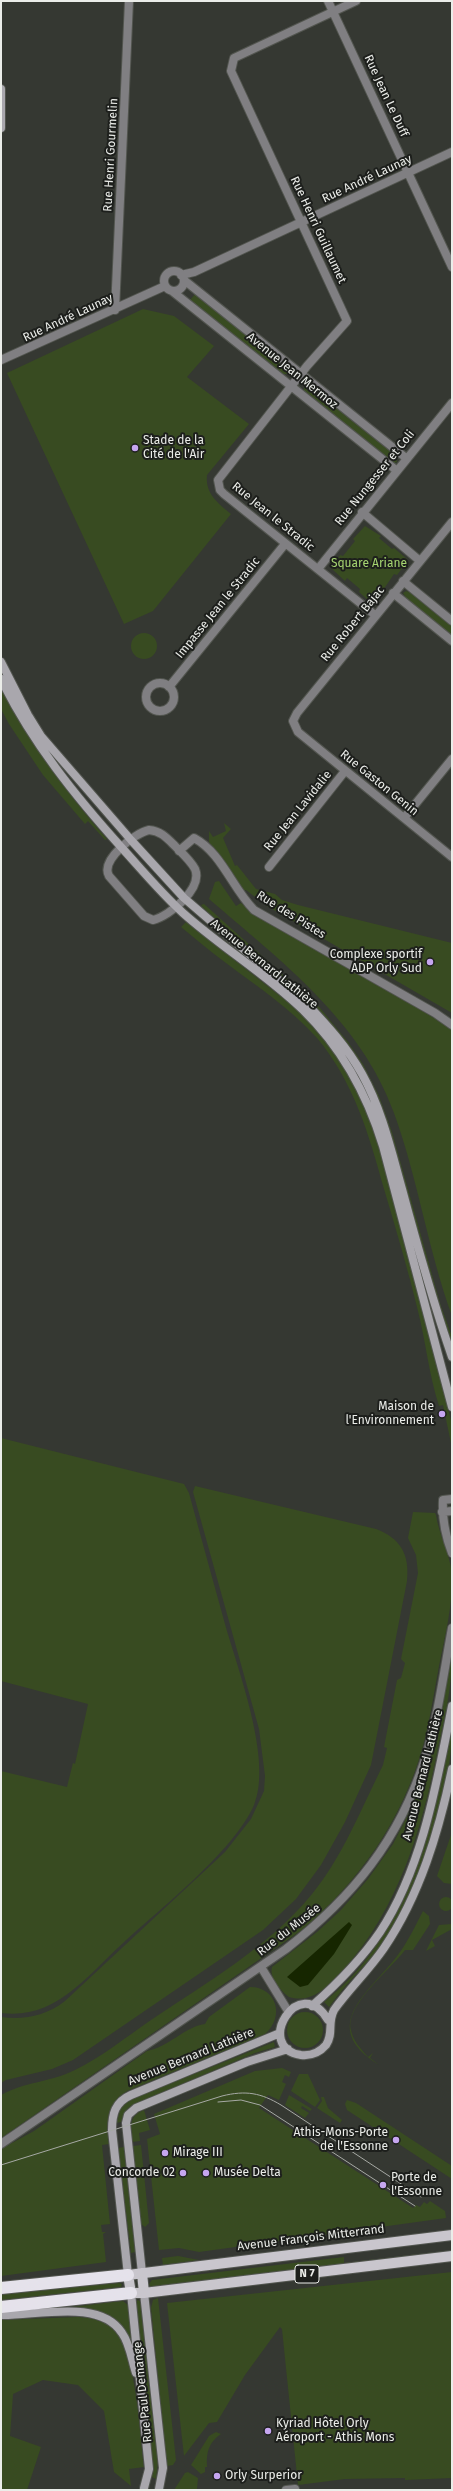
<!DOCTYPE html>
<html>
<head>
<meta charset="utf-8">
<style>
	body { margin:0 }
	#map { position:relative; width:453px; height:2491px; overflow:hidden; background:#353832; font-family:"Fira Sans",sans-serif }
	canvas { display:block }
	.frame { position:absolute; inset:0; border:2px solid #ebede9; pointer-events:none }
</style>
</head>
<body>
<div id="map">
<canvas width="453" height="2491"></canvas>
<div class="frame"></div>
</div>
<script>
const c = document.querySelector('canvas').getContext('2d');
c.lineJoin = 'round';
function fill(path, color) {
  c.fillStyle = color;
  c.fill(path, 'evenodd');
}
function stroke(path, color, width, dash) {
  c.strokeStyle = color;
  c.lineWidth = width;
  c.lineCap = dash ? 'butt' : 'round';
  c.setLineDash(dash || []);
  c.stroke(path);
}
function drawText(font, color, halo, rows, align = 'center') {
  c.font = font + ' "Fira Sans",sans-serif';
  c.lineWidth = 4;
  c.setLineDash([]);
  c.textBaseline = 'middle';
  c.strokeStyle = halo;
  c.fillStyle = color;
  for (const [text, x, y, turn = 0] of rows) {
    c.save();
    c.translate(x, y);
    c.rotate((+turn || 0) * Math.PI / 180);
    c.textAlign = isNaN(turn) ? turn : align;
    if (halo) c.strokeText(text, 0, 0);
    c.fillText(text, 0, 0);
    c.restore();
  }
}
fill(new Path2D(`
	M196,293L288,368L287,374H282L190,300Z
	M143,309L174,316L214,346L187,377L249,424L207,475C205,494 218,503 231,514L153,611L124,624L7,373Z
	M307,385L396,456L397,462L394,463L304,391V387Z
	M365,526L381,536L379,538L392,549L394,548L407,559L406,563L397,575L394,574L375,602H370L359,592L360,589L347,578L345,581L331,568L340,555L343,556L355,541L353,539Z
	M406,591L412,593L452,625V636L407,599L403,593Z
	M131 646a13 13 0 1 1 26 0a13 13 0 1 1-26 0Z
	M1,686C29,742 65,791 107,839L105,840L88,821L85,824L43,775L9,724L1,709Z
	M224,823L231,829L223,838L235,866L237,865L256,889L275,894L282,900L298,905L452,943V1013L267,906L246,890L243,891L209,842V831L213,837L226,831Z
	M219,881L236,906L241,903L261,919L426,1013L452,1030V1316C428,1250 418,1179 394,1113C361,1021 281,961 209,899L215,882Z
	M204,904L320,1008L348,1042L363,1064L379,1096L392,1132L440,1303L452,1337V1345L438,1309L371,1085L290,985L203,908L201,905Z
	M186,922L303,1014L331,1046L354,1080L374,1128L429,1327L452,1425V1448L443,1405L439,1406C429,1375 426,1343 418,1311C408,1270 396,1229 384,1189C369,1135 354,1082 317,1038C290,1008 258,987 226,963C211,952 196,939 181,927Z
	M1,1438L184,1484L189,1493C201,1537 213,1581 225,1624C238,1670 273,1761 254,1805C234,1851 160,1909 122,1944C86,1977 55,2020 1,2013V1771L67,1787L73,1763L75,1764L88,1704L1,1681Z
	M195,1486L376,1529C400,1538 410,1554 407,1581L371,1765L345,1822L321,1865L296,1899L263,1930L73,2060L52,2069L6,2080L1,2083V2017C24,2020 46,2016 65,2001L225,1852L251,1819L264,1791L265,1776L259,1729L193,1492Z
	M413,1512L435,1513L436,1515C439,1535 450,1554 452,1574C453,1605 445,1636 439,1666C434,1693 430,1720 423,1746C402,1821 360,1880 302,1930L1,2138V2095C24,2082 51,2082 75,2070C102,2057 126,2037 151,2020C205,1984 271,1945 312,1894C342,1858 362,1807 383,1765L387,1748L384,1747L397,1680L401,1678L405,1663L401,1659L418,1573L416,1555L408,1538Z
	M452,1655C452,1687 445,1717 438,1748C422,1829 399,1908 343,1970C328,1986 313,2004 289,1997C281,1991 269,1978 272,1967L317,1932L340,1911L368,1879L393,1844L412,1807L431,1756Z
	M452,1729C452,1790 419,1888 385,1939C369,1963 346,1983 329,2007L324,2002C407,1937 432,1827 452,1729Z
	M452,1832V1884L444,1883L437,1876Z
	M439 1904a7 7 0 1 1 14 0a7 7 0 1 1-14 0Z
	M423,1911L429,1916L430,1924L413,1950H405C390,1970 345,2005 351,2030C353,2041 361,2049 368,2057L373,2053L370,2058L379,2065C317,2026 369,1993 397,1956C408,1942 415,1926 423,1911Z
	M452,1924V1929L432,1940L435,1946L426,1951L439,1925Z
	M250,1987C277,1987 285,2017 265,2034L127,2091C106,2104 106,2122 109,2144L102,2145L110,2224L101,2225L102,2232H106L103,2234L106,2262L1,2276V2149L34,2131L147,2051C169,2047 184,2027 205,2024L209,2017Z
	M287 2030a18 18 0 1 1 36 0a18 18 0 1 1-36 0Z
	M274,2042L275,2047L255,2053L132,2105L125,2111L121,2122L116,2123L121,2108L129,2100Z
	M282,2068L291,2072L289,2077L285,2075L282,2082L286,2084L279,2100L268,2095L259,2108L413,2208L416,2205L420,2207L424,2202L427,2204L430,2201L445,2211L446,2218L199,2252L179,2248L159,2250L147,2139L160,2134L154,2114L255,2071Z
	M299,2074H308L320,2100L315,2107L291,2091Z
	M289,2095L312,2109L310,2111L302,2106L301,2108L309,2113L305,2118L285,2105Z
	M321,2097H324L328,2108L342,2120L340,2123L317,2108L322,2101Z
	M347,2100L356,2103L452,2166V2179L347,2110L345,2104Z
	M144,2110L150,2130L139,2133L140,2141L132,2142C131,2127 128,2116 144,2110Z
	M141,2145L149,2223L145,2227L141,2224L133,2146Z
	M124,2147L135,2252L131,2253L118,2148Z
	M452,2250L151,2288L149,2284L152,2280L344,2257V2263Z
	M178,2256L199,2260L163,2265L162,2258Z
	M452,2272V2478L405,2480V2478L345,2479L298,2485L282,2329L280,2327L245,2375L217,2422L209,2423L184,2456L167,2303Z
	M119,2283L122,2284L121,2287L1,2300V2293Z
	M158,2298L176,2460L173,2465L167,2466L151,2308L153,2300Z
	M138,2300L141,2302L158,2461L156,2479L152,2477L135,2302Z
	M113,2302L123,2301L128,2305L136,2359C121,2309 101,2309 54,2309Z
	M78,2317C94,2318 108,2321 118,2335C136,2357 140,2437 144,2467L129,2469L131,2486L114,2472L104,2411L78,2385L43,2380L13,2394L10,2436L41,2447L27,2490H1V2320Z
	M216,2432L221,2434C209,2442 206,2452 207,2467H205V2472L201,2474L191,2465L209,2436Z
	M188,2472L198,2478L197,2489L174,2490L185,2473Z`), '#384b21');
fill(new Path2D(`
	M349,1922L352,1925L334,1954L308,1985L300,1987L287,1977Z`), '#162600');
const street = new Path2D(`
	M328,1L452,267
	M356,1L234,58L231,71L347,321L307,366L218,480L220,490L224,494L375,615
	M164 281a10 10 0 1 1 20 0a10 10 0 1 1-20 0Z
	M181,275L194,272L452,152
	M184,280L406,458
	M172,291L396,470
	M115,310L129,1
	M1,360L165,286
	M362,512L420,561
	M452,522L297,713L293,721L298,732L452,857
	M318,569L452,403
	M403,581L452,621
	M393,593L452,641
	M146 697a14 14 0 1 1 28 0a14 14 0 1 1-28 0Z
	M169,687L285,544
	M404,818L452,759
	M149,830C161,831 167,838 175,846C181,852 191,861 195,869C203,888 170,916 153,920L144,916L109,876C100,860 135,833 149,830Z
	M179,851L194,838C222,853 232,888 254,910L435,1013L452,1025
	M269,867L345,771
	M452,1499L443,1500C442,1519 445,1535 452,1553
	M442,1512L452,1511
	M261,1967L288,2011
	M1,2144L286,1949C353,1897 399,1840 425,1759C438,1717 444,1671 452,1628
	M286,2490L295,2489`);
const secondary = new Path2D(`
	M1,89V128
	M1,662L28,715L41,736L131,840L184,898L306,1003C327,1025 347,1047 362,1074C382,1110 391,1150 402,1189C417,1245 433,1302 452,1357
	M1,679C32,742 75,796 122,848C142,870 161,893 183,913C221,947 266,974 303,1010C342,1048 367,1094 383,1146L452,1407
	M312,2006C337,1984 361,1960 380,1932C423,1867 437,1781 452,1706
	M328,2020C299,1971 253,2048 301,2055C311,2056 320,2052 326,2045C334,2033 327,2023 334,2010C349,1989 369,1970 384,1948C420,1895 439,1831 452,1769
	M142,2273L126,2123L128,2115L136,2108L247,2062L288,2049
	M128,2275L112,2130C112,2114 115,2102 131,2095L280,2033
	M131,2293L149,2469L144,2488
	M144,2293L163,2468L159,2489
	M1,2315C36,2316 100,2298 122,2333C130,2344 132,2361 136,2373`);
const primary = new Path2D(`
	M452,2235L128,2275L131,2293H144L452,2256
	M142,2273L144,2293`);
const highway = new Path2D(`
	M1,2288L128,2275
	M1,2307L131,2293`);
stroke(street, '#52554f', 10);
stroke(secondary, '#52554f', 10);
stroke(primary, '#52554f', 12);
stroke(highway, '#52554f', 14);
stroke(street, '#807f82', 8);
stroke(secondary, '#a9a7ad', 8);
stroke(primary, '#c9c6cd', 10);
stroke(highway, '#e5e2eb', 12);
stroke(new Path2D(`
	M218,2102L241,2100L260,2105L415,2206
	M1,2165L222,2096C246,2090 261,2093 281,2105L421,2197`), '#a6a9a4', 1);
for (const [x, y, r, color] of [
	[135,448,4,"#c6a6f0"],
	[430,962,4,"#c6a6f0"],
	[442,1414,4,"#c6a6f0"],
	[396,2140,4,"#c6a6f0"],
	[165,2153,4,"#c6a6f0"],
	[183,2173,4,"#c6a6f0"],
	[206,2173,4,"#c6a6f0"],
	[383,2185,4,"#c6a6f0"],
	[268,2431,4,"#c6a6f0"],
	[217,2476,4,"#c6a6f0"]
]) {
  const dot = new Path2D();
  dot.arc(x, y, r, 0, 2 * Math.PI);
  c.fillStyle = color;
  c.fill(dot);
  stroke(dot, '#1d1f1c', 1.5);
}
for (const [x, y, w] of [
	[307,2274,24]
]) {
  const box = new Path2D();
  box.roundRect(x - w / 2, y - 9, w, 18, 3);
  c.fillStyle = '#1d1f1c';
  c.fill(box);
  stroke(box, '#ebede9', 1);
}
drawText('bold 11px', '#ebede9', null, [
	["N 7",307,2274]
]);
drawText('12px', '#ebede9', '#1d1f1c', [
	["Rue Jean Le Duff",386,96,65],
	["Rue Henri Gourmelin",111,155,-87],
	["Rue André Launay",367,179,-25],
	["Rue Henri Guillaumet",318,230,65],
	["Rue André Launay",68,318,-25],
	["Avenue Jean Mermoz",292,371,39],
	["Rue Nungesser et Coli",375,478,-51],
	["Rue Jean le Stradic",273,517,39],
	["Impasse Jean le Stradic",218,608,-51],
	["Rue Robert Bajac",353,624,-51],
	["Rue Gaston Genin",379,783,39],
	["Rue Jean Lavidalie",298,811,-51],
	["Rue des Pistes",291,915,32],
	["Avenue Bernard Lathière",264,964,39],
	["Avenue Bernard Lathière",423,1775,-76],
	["Rue du Musée",289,1930,-38],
	["Avenue Bernard Lathière",191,2057,-22],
	["Avenue François Mitterrand",311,2238,-7],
	["Rue Paul Demange",143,2392,-96]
]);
drawText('12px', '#ebede9', '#1d1f1c', [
	["Stade de la",143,441],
	["Cité de l'Air",143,455],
	["Complexe sportif",422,955,"right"],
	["ADP Orly Sud",422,969,"right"],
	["Maison de",434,1407,"right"],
	["l'Environnement",434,1421,"right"],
	["Athis-Mons-Porte",388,2133,"right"],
	["de l'Essonne",388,2147,"right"],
	["Mirage III",173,2153],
	["Concorde 02",175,2173,"right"],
	["Musée Delta",214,2173],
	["Porte de",391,2178],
	["l'Essonne",391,2192],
	["Kyriad Hôtel Orly",276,2424],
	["Aéroport - Athis Mons",276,2438],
	["Orly Surperior",225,2476]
], 'left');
drawText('12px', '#a6d571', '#1d1f1c', [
	["Square Ariane",369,564]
]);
</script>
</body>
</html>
